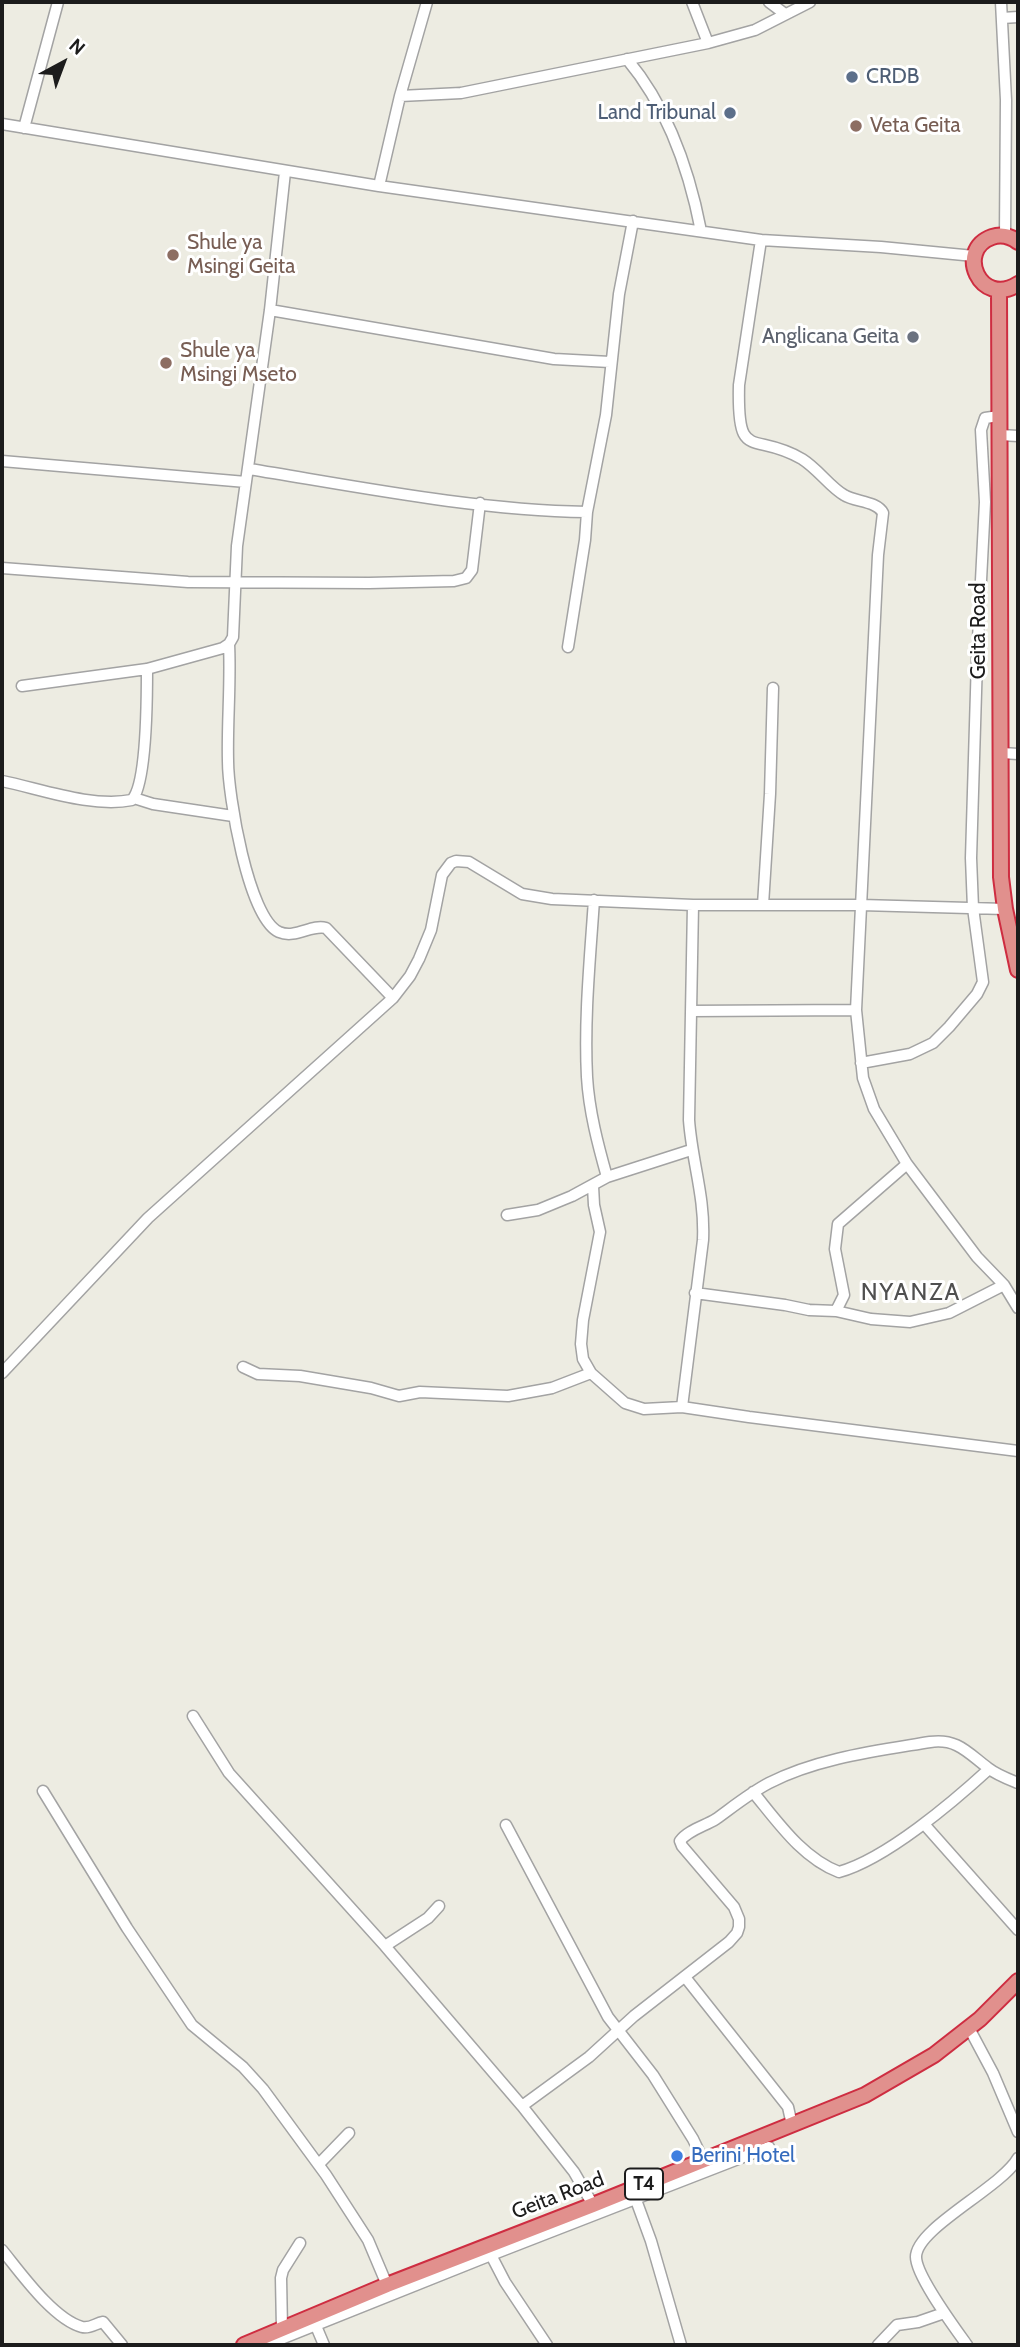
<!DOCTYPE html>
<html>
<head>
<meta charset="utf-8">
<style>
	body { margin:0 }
	#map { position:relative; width:1020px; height:2347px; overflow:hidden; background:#edece2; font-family:Cabin,sans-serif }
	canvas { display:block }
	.frame { position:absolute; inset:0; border:4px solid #1c1c1c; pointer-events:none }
	.north { position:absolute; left:28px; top:28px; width:70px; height:70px; -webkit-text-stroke:5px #fff; paint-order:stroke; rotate:41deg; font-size:19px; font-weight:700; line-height:28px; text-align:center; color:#1c1c1c }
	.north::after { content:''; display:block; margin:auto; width:24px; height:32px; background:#1c1c1c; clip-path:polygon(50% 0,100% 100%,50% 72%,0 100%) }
</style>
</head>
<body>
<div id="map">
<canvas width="1020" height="2347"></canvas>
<div class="frame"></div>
<div class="north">N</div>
</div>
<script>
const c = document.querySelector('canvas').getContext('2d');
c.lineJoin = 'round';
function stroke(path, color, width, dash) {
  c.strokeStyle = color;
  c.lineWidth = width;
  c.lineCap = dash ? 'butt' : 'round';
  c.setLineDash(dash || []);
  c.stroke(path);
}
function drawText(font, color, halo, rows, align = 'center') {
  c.font = font + ' Cabin,sans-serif';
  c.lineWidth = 6;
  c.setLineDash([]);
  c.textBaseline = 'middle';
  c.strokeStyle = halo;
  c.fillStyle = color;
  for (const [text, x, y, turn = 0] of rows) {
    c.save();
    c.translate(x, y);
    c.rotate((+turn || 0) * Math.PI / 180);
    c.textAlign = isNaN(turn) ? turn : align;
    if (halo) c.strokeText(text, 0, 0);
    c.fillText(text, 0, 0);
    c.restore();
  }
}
const minor = new Path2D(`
	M692,2L708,43
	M769,2L785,14
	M1001,2L1006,100L1005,235
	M1002,18L1018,17
	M627,59C668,108 689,169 701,231
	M400,96L461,93L708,43L755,30L810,2
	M2,124L379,186L761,240L881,247L974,256
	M24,128L58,2
	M379,186L400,96L427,2
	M761,240L739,385C737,465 753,430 802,459C818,469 830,487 844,495C855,502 877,501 883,513L878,555L856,1010L863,1078L874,1109L907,1164L977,1257L1004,1285L1018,1308
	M270,310L554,359L610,362
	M1000,435L1018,436
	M2,461L246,482
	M249,469C360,487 474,510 587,512
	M2,568L188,582L369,583L454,581L466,578L472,570L480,503
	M229,644C231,683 227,722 228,761C228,794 248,918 279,932C296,939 311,924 326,928L393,998
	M568,647L585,540L587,512L606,415L619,294L633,221
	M22,686L147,669L223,648L229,644L233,637L237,546L270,310L285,172
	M1002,753L1018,754
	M2,781C41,789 92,808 132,800C147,783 147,695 147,669
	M134,798L153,804L233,816
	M594,900C590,959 584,1019 587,1077C589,1111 598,1145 607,1177
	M763,905L770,794L773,688
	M691,1011L856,1010
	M861,1063L910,1054L933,1043L949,1027L977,994L983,982L973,908L971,858L977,659L985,502L981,430L985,418L999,416
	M593,1186L594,1205L600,1232L583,1320L581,1344L583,1359L591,1373L625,1403L644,1409L682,1407L749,1417L1018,1451
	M507,1215L538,1210L572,1196L607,1177L691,1150
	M695,1293L785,1305L809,1310L836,1311L871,1319L910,1322L949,1313L1004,1285
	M836,1311L844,1295L835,1249L838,1224L907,1164
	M243,1367L258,1374L300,1376L371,1388L399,1396L420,1392L508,1396L552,1388L591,1373
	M2,1373L148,1218L393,998L410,976L419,959L431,930L442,875L451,863L456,861L469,862L522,894L552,899L693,905H861L1005,909
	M682,1407L703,1240C705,1196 692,1162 689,1120L693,905
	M193,1716L229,1773L385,1946L522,2106L574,2172L593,2205
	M43,1791L127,1928L192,2025L243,2067L263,2089L326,2175L368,2240L387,2285
	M753,1792C777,1821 802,1858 839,1872C886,1859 953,1802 989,1769
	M924,1824L1018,1930
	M506,1825L608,2017L653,2075L693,2139L703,2160
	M385,1946L428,1918L439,1906
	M685,1977L788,2107L792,2125
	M969,2028L993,2073L1018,2132
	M522,2106L589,2057L634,2016L729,1942L737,1933L739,1927V1919L734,1907L682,1846L680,1841C688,1830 705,1826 716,1819C734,1806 750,1793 769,1783C818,1758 876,1751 930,1742C957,1738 968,1753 988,1768C997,1775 1008,1779 1018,1783
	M319,2164L349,2133
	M636,2200L651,2241L681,2345
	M2,2250C20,2272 53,2319 82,2327C90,2329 96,2323 103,2322L122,2345
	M491,2255L505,2282L547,2345
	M316,2326L324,2345
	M282,2329L281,2278L283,2270L300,2243
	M266,2345L491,2255L769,2147
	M878,2345L897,2325L918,2322L944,2313
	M967,2345C955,2328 916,2276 916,2257C916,2228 1001,2188 1018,2158`);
const highway = new Path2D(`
	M1018,242C1010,236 1001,234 992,237C955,250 980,308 1018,284
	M999,291L1001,877L1005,909L1018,970
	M244,2345L387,2285L593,2205L865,2095L934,2055L980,2019L1018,1981`);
stroke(minor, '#a3a3a3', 13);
stroke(highway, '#ce2d41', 18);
stroke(minor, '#fff', 10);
stroke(highway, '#e1908d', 14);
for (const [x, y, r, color] of [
	[852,77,7,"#5c6f8a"],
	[730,113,7,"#5c6f8a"],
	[856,126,7,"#8d6e63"],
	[173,255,7,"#8d6e63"],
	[913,337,7,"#6b7280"],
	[166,363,7,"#8d6e63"],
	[677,2156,7,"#3f7fe0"]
]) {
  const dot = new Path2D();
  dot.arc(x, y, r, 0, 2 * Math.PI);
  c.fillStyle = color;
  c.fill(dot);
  stroke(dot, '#fff', 2.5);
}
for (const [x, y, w] of [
	[644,2184,38]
]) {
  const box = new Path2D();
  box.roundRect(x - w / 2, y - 15.5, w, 31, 5);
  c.fillStyle = '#fff';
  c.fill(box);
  stroke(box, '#1c1c1c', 2);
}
drawText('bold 19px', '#1c1c1c', null, [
	["T4",644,2184]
]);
drawText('21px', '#4e5e75', '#fff', [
	["CRDB",866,77],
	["Land Tribunal",716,113,"right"]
], 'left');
drawText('21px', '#785e54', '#fff', [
	["Veta Geita",870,126],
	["Shule ya",187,243],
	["Msingi Geita",187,267],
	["Shule ya",180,351],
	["Msingi Mseto",180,375]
], 'left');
drawText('21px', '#5b616d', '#fff', [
	["Anglicana Geita",899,337]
], 'right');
drawText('21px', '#1c1c1c', '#fff', [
	["Geita Road",979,631,-90],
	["Geita Road",558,2196,-21]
]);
drawText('21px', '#366cbe', '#fff', [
	["Berini Hotel",691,2156]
], 'left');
c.letterSpacing = '2px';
drawText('24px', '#4f4f4f', '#fff', [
	["NYANZA",911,1293]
]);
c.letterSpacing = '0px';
</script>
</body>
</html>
